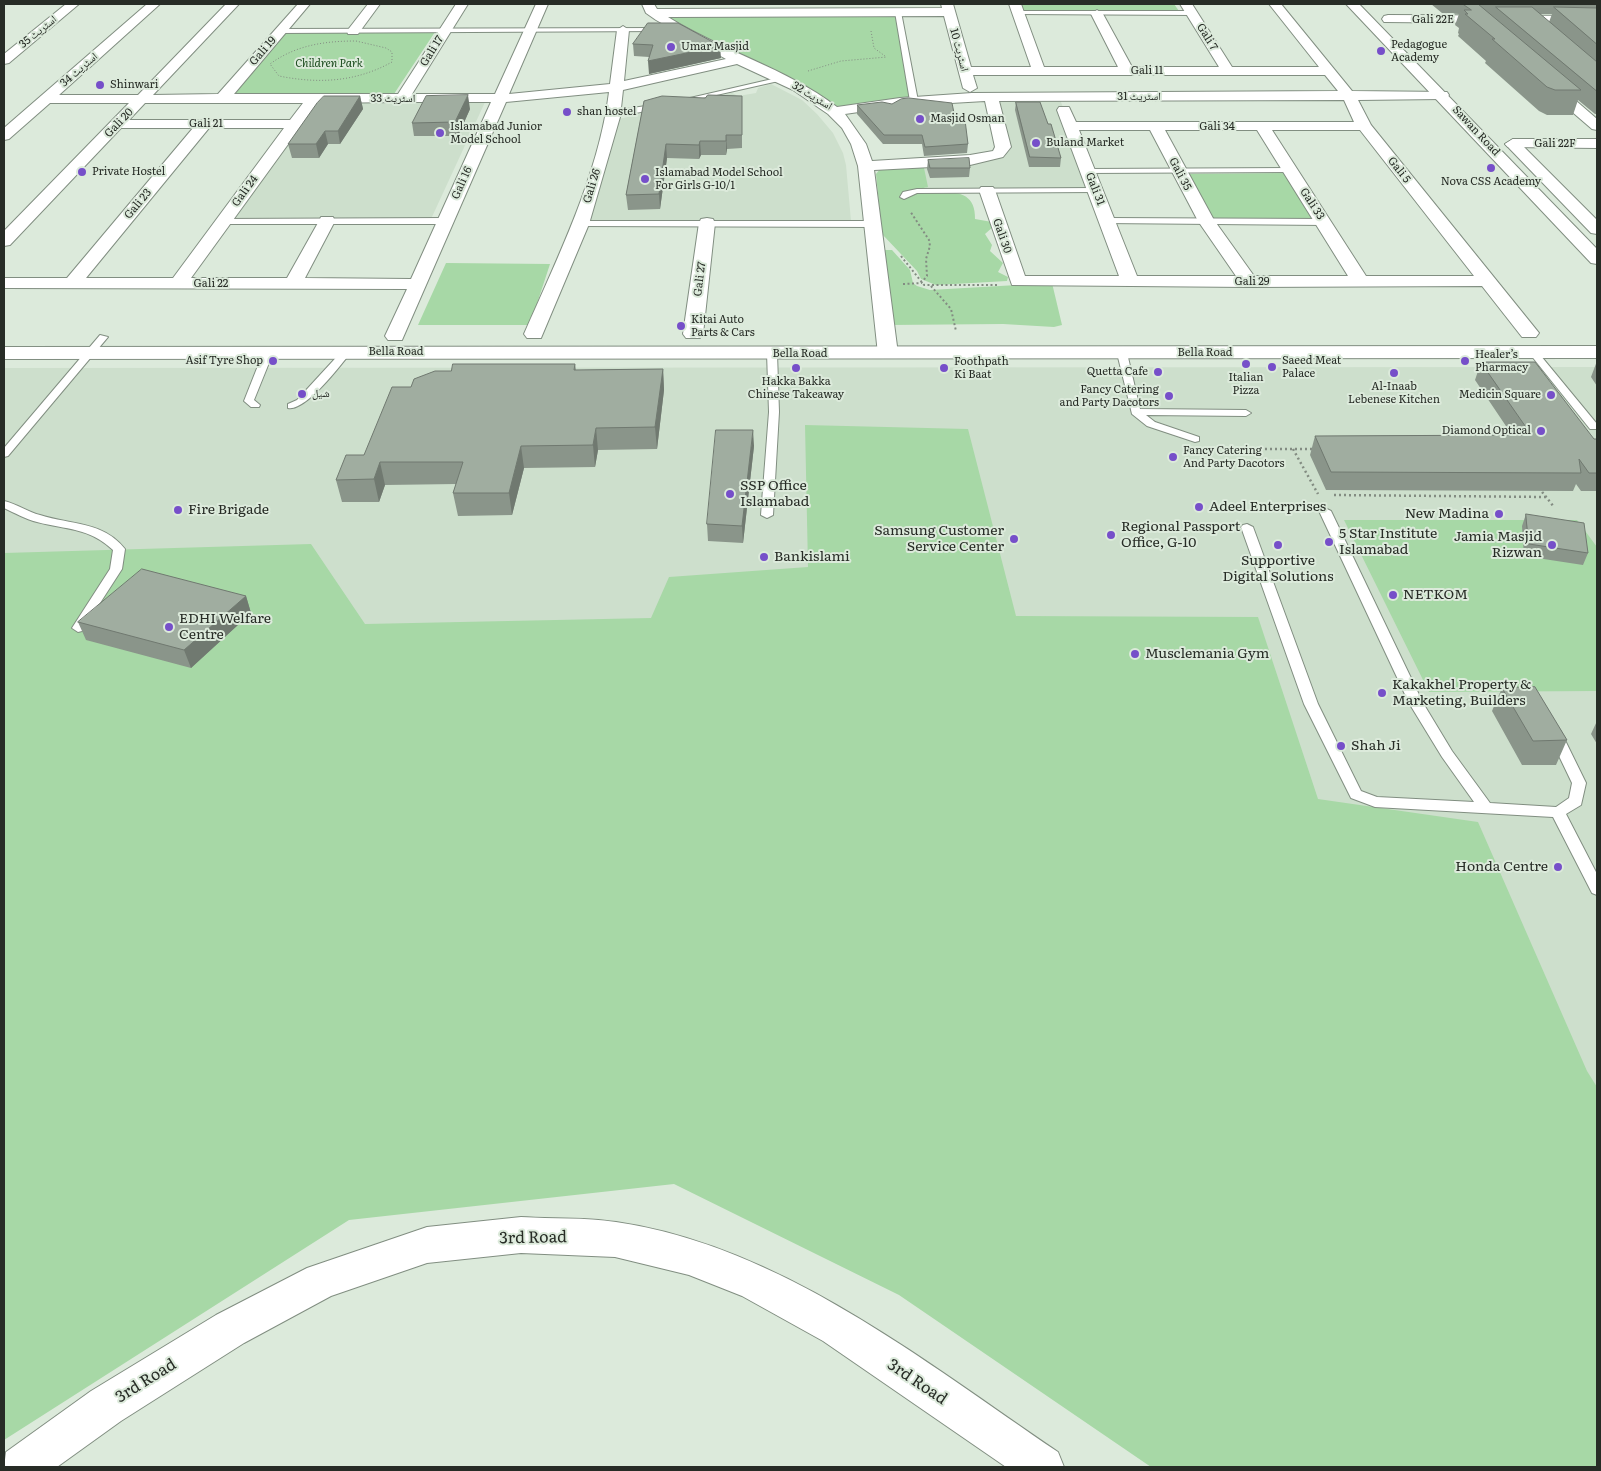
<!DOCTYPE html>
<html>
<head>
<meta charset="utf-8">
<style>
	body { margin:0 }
	#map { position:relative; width:1601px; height:1471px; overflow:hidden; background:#dceadb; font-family:Literata,serif }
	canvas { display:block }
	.frame { position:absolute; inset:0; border:5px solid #272c26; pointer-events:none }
</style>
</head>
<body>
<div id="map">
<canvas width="1601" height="1471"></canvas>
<div class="frame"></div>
</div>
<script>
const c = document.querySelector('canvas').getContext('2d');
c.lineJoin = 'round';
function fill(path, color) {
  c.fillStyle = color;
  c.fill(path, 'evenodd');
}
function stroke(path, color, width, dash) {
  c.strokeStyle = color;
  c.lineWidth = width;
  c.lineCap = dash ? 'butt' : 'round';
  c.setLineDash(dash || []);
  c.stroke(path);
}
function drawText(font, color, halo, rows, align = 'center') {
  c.font = font + ' Literata,"Noto Naskh Arabic",serif';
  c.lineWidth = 4;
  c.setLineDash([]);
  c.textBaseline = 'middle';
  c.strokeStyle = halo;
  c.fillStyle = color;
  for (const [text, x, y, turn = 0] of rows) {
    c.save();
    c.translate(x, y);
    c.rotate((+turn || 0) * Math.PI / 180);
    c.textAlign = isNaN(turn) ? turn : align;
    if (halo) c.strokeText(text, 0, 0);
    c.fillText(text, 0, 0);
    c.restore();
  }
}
fill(new Path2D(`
	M771,84L802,100L817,114L833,133L843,153L846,165L851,221H590L619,119L732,93L738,96L756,93L758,88Z
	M991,97H1059L1095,190L926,191L923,163L998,154Z
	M314,100H486L431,219L231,220Z
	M1597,367V1467L727,1163L505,1144L4,1374V368Z`), '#cddfcc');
fill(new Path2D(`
	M1021,4H1174L1179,11L1024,12Z
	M898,12L914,101L836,111L654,13Z
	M280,32H435L392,97H223Z
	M923,163L928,187L911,191L916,193C942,193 976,184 975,219L992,222L994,226L985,234L992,245L990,251L1003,263L998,272L1008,277L1007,281L936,285L921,279L917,271L882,234L876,174L880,169Z
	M1288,173L1317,219H1208L1187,174Z
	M882,250H892L910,270L913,283L917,286L930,290L1052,283L1062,325L1054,327L1003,324L889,325Z
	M446,263L550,264L530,325H418Z
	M805,425L968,429L1016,616L1258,617L1318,799L1478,822L1587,1071L1597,1087V1467H1151L899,1295L674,1184L349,1220L4,1440V553L311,544L365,624L651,618L669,577L808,567Z
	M1344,520H1577L1597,547V691L1429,692Z`), '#a7d8a6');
const lane = new Path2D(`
	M898,10L901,12L918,101L914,103L910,101L895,12Z
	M1019,11H1192L1195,13L1192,15L1017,14Z
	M660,28L662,31L280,33L277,31L280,29Z
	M781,77L783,80L681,103L677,101Z
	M660,104H663V108L630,114L611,111Z
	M1290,168L1294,170L1293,172L1088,173L1084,171L1088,169Z
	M1095,188H1098V192L917,193L904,199L900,197L903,192L917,189Z
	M1107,218L1324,219L1328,222L1324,225L1104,223L1103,221Z
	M222,219L445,218L449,221L445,224H219V220Z
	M581,221H873L877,224L873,227L578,226L577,224Z
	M100,335L108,337L8,456L4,457V448Z
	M268,350L273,353L254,400L260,405L259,407H251L244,401L263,353Z
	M343,350L351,352C341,365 305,412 288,408V404L297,400Z
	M772,350L777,353L779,412L773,515L767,518L761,515L769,412L767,353Z
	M1122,350L1127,353L1140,409L1246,410L1251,413L1246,416L1146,415L1155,422L1199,437V441L1195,442L1147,426L1132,414L1117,353Z
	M1530,350H1536L1597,424V429H1590L1530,354Z
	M4,501C17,504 28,512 40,515C71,525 103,521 125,549L122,569L82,631L78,632L72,628L110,569L113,550C88,527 67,530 37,522C25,519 15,513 4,508Z
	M1325,508L1331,511L1423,703L1452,751L1490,803L1556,807L1569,798L1572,783L1548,733L1550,730H1560L1586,783L1581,805L1566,814L1597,874V895L1592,893L1553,817L1375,807L1351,798L1304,704L1241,527L1243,525L1247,524L1253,527L1318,704L1361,791L1377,797L1474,802L1442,757L1409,703L1319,511Z`);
const street = new Path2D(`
	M66,4H79L9,63L4,64V54Z
	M147,4H160L59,95H138L226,4H239L153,95L218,94L298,4H310L234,94H398L456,4H468L412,94H495L536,4H548L509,94L610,84L617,30L623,26L629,30L624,81L726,59L656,20L646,13L642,4H654L657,9L942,8L941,4H953L971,67H1031L1009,4H1021L1044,67H1118L1091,14L1097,10L1103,14L1132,67H1219L1180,4H1192L1232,67H1319L1269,4H1281L1352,91L1447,92L1449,95L1447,98L1442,99L1358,100L1371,125L1539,333L1536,337H1522L1482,286L1249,287L1012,285L979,190L981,187H993L995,190L1025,276H1119L1057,110L1059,107H1069L1076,122H1354L1344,100L999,101L1011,147L1003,157L970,165L874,170L898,354L895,358H881L878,354L858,166L851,144L842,128L828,114L793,90L737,64L623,90L620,117L589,224L541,338H527L524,334C557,259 599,174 609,92L506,102L402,340H388L385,336L407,289L4,288V278H67L193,128H121L10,245L4,246V231L129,103H50L9,139L4,140V128ZM944,16L963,88L970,92L977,88L973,75H1325L1338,91L972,93L900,98L837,107C786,68 722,51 668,17ZM985,101L995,147L993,151L970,155L872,161L866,144L845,114L900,106ZM399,102H491L411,279L305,278L335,221L333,217H321L319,221L287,278H191L318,103ZM145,103H303L290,120H129ZM209,128H284L173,278H86ZM1079,130H1150L1198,221L1236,276H1137ZM1165,130H1257L1348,276H1254L1214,220ZM1272,130H1360L1474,276H1366Z
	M368,4H380L358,34H348L347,31Z
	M1388,15L1597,16V24L1384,22L1382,19L1384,16Z
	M1547,79L1552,80L1597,119V130L1592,129L1542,86L1540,83L1542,80Z
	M1513,139H1597V148L1508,147L1505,144Z
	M707,218L713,219L715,223L703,334L700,338H686L683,334L699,223L701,219Z`);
const secondary = new Path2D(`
	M1346,4H1359L1597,249V264L1591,263Z
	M1513,139L1518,141L1597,220V234L1591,233L1508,147L1505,144Z
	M1597,346V358L4,359V347Z
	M521,1217C552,1219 585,1217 616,1222C781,1246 923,1361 1058,1452L1064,1467H1006L823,1341L742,1296L689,1275L615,1257L521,1253L427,1263L331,1296L244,1343L121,1421L57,1467H4L6,1452L91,1391L216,1315L307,1268L427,1227Z`);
stroke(lane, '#818e81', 2);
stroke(street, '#818e81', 2);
stroke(secondary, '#818e81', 2);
stroke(new Path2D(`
	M871,31L874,48L885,56
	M356,41L386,48L392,52V62C356,82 319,84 279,76L270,64C296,45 325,41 356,41Z
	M808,71L841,61L887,57`), '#838c82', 1, [1, 2]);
stroke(new Path2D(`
	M901,256L924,285H997
	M903,284L921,283L927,276L926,259L930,246L929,240L910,211
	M931,286L951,309L956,331`), '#838c82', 2, [2, 2.5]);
stroke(new Path2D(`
	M1265,449H1314
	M1293,449L1318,494
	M1539,488L1554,507
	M1334,495L1546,497`), '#838c82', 2.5, [2, 3]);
fill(lane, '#fff');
fill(street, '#fff');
fill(secondary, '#fff');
fill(new Path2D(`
	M1431,4H1597V114H1595L1578,100L1573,115H1547L1539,111L1485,63L1486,61L1458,36L1459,34L1458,33L1459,28L1455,25L1459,14L1442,13ZM1540,14H1552L1549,22Z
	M648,23L721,58L649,74V57L634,56L633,44Z
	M360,96L363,109L340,144H328L319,158H292L288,144Z
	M742,96V148L727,149L726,155H701L699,159L667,158L660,209L628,210L626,195L644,101Z
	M1016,102L1048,124L1061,158L1060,167H1029L1015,110Z
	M892,104L955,118L968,144L967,153L924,156L922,144H883L857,114V105Z
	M470,109L458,136H414L412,123Z
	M928,160L970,168L969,177L930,178L927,169Z
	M1597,361V386L1591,377Z
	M1481,362L1594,439H1597V491H1581L1576,484L1573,491L1326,490L1310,455L1315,436L1512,435L1475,380Z
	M575,364L576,370L663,369L664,390L657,449L598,450L595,467L524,468L512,515L458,516L453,493L456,484L385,485L379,502H342L336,480L364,455L411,387L451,371Z
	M754,446L743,543L708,541L707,524Z
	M1526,514L1588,553L1583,565L1524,556L1522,526Z
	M246,596L251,613L191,668L86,640L78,622Z
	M1502,688L1567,740L1556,765H1522L1492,711Z
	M1597,721V744L1591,734Z`), '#8a958a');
fill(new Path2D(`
	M720,46L721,58L649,74L648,61Z
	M468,95L470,109L458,136L455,122Z
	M360,96L363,109L340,144L338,131Z
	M325,131L328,144L319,158L316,144Z
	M726,135L727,149L726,155Z
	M700,141L701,155L699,159V145Z
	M666,144L667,158L660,209L659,194Z
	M663,369L664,390L657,449L655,427Z
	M596,428L598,450L595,467L593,445Z
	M753,430L754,446L743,543L742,526Z
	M521,446L524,468L512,515L509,493Z
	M380,462L385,485L379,502L374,479Z
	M246,596L251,613L191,668L184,650Z`), '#707970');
const building = new Path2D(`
	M1463,4H1478L1581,90H1555L1547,87L1492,39H1495L1465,14H1468L1464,10H1471Z
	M1496,7H1532L1597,62V91Z
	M1554,7L1597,8V44Z
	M648,23H678L720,46L648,61L653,45L633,44Z
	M468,95L455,122L412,123L426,96Z
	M708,95L742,96V135H726V141H700L699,145L666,144L659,194L626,195L644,101L662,96L705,98Z
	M324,96H360L338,131H325L316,144H288L317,103Z
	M909,98L952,103L955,118L965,120L968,144L925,147L922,135H884L857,105L882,102L892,104L901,99Z
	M1016,102H1040L1048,124H1051L1061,158L1030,157Z
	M969,158L970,168H930L928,160Z
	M1481,362H1535L1594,439H1597V473H1589L1579,459L1581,473L1331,472L1315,436L1531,435Z
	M453,364H575L574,370L663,369L655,427L596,428L593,445L521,446L509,493H453L463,462H380L374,479L336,480L346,455H364L392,387H411L414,379L435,371H451Z
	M716,430H753L742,526L707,524Z
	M1526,514L1584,523L1588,553L1529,544Z
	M142,569L246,596L184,650L78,622Z
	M1535,687L1567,740L1533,741L1502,688Z`);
fill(building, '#a0ada0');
stroke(building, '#707970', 1);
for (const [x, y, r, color] of [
	[671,47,5,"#764fc9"],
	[1381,51,5,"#764fc9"],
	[100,85,5,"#764fc9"],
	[567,112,5,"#764fc9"],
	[920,119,5,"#764fc9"],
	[440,133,5,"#764fc9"],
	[1036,143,5,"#764fc9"],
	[1491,168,5,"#764fc9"],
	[82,172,5,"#764fc9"],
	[645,179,5,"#764fc9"],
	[681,326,5,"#764fc9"],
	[273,361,5,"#764fc9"],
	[1465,361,5,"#764fc9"],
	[1246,364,5,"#764fc9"],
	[1272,367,5,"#764fc9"],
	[796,368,5,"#764fc9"],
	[944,368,5,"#764fc9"],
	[1158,372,5,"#764fc9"],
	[1394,373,5,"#764fc9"],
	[302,394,5,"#764fc9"],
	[1551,395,5,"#764fc9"],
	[1169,396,5,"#764fc9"],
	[1541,431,5,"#764fc9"],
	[1173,457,5,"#764fc9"],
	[730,494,5,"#764fc9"],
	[1199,507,5,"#764fc9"],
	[178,510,5,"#764fc9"],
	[1499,514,5,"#764fc9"],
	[1111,535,5,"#764fc9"],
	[1014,539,5,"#764fc9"],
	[1329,542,5,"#764fc9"],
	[1278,545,5,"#764fc9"],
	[1552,545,5,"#764fc9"],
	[764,557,5,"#764fc9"],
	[1393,595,5,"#764fc9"],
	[169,627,5,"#764fc9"],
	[1135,654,5,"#764fc9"],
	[1382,693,5,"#764fc9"],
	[1341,746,5,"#764fc9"],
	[1558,867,5,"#764fc9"]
]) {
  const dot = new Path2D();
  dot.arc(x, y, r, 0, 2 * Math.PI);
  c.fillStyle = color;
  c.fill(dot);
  stroke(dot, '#dceadb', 2);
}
drawText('11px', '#272c26', '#dceadb', [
	["Gali 22E",1433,20],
	["اسٹریٹ 35",38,32,-39],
	["Gali 7",1207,37,58],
	["اسٹریٹ 10",959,50,75],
	["Gali 19",263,51,-49],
	["Gali 17",432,51,-58],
	["اسٹریٹ 34",79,70,-41],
	["Gali 11",1147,71],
	["اسٹریٹ 32",812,96,31],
	["اسٹریٹ 31",1139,97],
	["اسٹریٹ 33",393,99],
	["Gali 20",119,123,-46],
	["Gali 21",206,124],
	["Gali 34",1217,127],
	["Sawan Road",1476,131,47],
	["Gali 22F",1555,144],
	["Gali 5",1399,170,52],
	["Gali 35",1180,174,62],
	["Gali 16",462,183,-66],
	["Gali 26",592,186,-73],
	["Gali 31",1095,189,69],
	["Gali 24",245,191,-54],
	["Gali 23",138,204,-50],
	["Gali 33",1312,204,57],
	["Gali 30",1002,236,71],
	["Gali 27",700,279,-83],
	["Gali 29",1252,282],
	["Gali 22",211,284],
	["Bella Road",396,352],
	["Bella Road",1205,353],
	["Bella Road",800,354]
]);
drawText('11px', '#272c26', '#dceadb', [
	["Pedagogue",1391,45],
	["Academy",1391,58],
	["Umar Masjid",681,47],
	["Shinwari",110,85],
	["shan hostel",577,112],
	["Masjid Osman",930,119],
	["Islamabad Junior",450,127],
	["Model School",450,140],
	["Buland Market",1046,143],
	["Private Hostel",92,172],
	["Islamabad Model School",655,173],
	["For Girls G-10/1",655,186],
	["Nova CSS Academy",1491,182,"center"],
	["Kitai Auto",691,320],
	["Parts & Cars",691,333],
	["Healer’s",1475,355],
	["Pharmacy",1475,368],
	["Asif Tyre Shop",263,361,"right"],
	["Saeed Meat",1282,361],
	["Palace",1282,374],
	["Foothpath",954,362],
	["Ki Baat",954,375],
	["Quetta Cafe",1148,372,"right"],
	["Italian",1246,378,"center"],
	["Pizza",1246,391,"center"],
	["Hakka Bakka",796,382,"center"],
	["Chinese Takeaway",796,395,"center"],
	["Al-Inaab",1394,387,"center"],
	["Lebenese Kitchen",1394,400,"center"],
	["Fancy Catering",1159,390,"right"],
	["and Party Dacotors",1159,403,"right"],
	["شیل",312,394],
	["Medicin Square",1541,395,"right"],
	["Diamond Optical",1531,431,"right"],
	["Fancy Catering",1183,451],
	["And Party Dacotors",1183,464]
], 'left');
drawText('italic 11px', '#19491c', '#dceadb', [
	["Children Park",329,64]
]);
drawText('14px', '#272c26', '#dceadb', [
	["SSP Office",740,486],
	["Islamabad",740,502],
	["Adeel Enterprises",1209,507],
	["Fire Brigade",188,510],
	["New Madina",1489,514,"right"],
	["Regional Passport",1121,527],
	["Office, G-10",1121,543],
	["Samsung Customer",1004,531,"right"],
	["Service Center",1004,547,"right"],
	["5 Star Institute",1339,534],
	["Islamabad",1339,550],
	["Jamia Masjid",1542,537,"right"],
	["Rizwan",1542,553,"right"],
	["Bankislami",774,557],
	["Supportive",1278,561,"center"],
	["Digital Solutions",1278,577,"center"],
	["NETKOM",1403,595],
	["EDHI Welfare",179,619],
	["Centre",179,635],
	["Musclemania Gym",1145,654],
	["Kakakhel Property &",1392,685],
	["Marketing, Builders",1392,701],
	["Shah Ji",1351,746],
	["Honda Centre",1548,867,"right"]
], 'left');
drawText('16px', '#272c26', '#dceadb', [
	["3rd Road",533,1238,-1],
	["3rd Road",146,1381,-32],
	["3rd Road",917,1382,34]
]);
</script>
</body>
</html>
